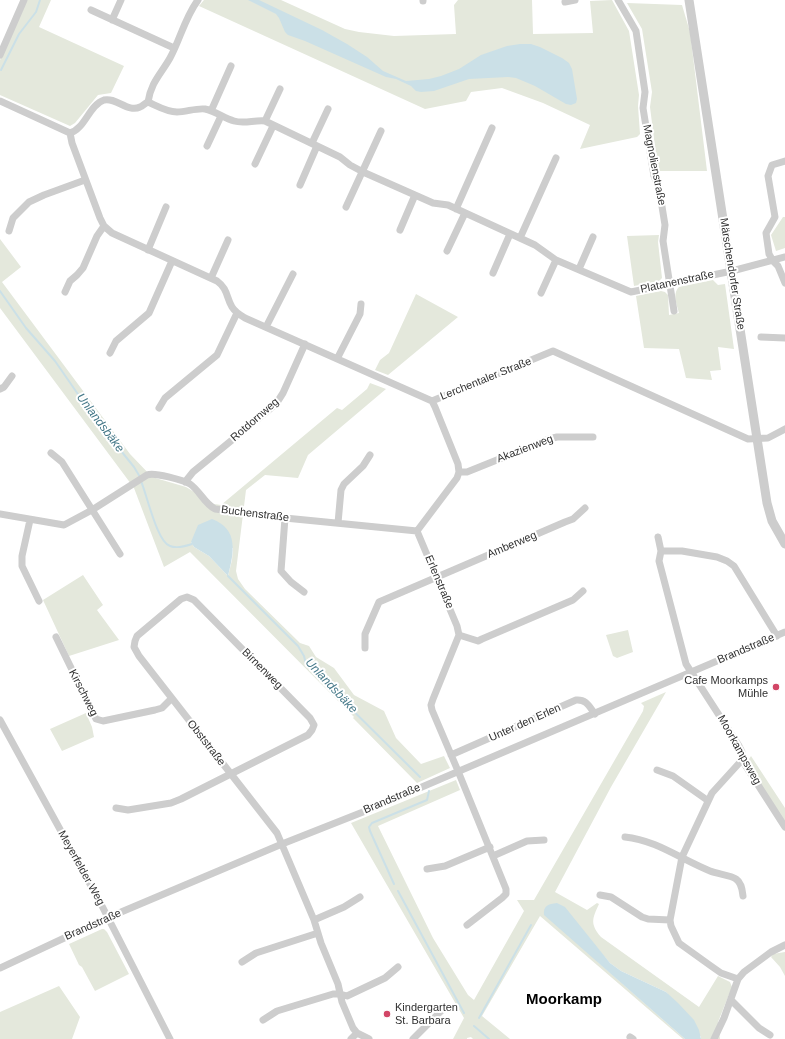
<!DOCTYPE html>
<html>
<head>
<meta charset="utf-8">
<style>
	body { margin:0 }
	canvas { display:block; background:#fff }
</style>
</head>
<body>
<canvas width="785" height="1039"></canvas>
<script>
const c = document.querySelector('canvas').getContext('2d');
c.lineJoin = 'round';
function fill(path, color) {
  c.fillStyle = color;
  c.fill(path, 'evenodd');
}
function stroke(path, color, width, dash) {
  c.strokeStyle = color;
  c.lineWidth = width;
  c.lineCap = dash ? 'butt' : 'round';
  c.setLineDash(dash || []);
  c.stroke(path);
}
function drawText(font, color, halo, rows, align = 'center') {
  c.font = font + ' Arial,sans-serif';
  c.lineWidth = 4;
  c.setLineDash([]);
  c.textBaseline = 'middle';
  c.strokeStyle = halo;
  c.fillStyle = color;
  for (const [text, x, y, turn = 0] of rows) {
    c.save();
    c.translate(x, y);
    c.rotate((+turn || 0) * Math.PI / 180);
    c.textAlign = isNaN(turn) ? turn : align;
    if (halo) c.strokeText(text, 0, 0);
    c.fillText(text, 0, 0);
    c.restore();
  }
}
fill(new Path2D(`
	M27,0H51L39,27L124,66L111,93L98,95L75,123L70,126L0,95V60Z
	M204,0H281L345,29L359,32L394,36L456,34L454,5L458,0H532L533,34L593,33L590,1L612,0L629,31L639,95L638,106L640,134L637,137L580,149L590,125L543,103L502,88L471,92L466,101L425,109L199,6Z
	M627,3L682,5L690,32L707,171H658L650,107L652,92L642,29Z
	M783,217H785V248L776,251L771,235Z
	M659,235L658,242L662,278L659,281L634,286L627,236Z
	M0,239L21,267L2,282L130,454L152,477L186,487L214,504L221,505L337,408L342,410L367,389L370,383L386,389L308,455L298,478L265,475L246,490L236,571L238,579L245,589L300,643L309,646L316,657L334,668L354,695L384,711L396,738L421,764L444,756L450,768L417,783L353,718L354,717L190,552L164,567L134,488L0,308ZM191,542L233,548L232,560L228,576L209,556L194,547Z
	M713,280L718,285L725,284L734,349L718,347L721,370L710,371L712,380L686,378L679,349L644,348L636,296L661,291L665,292L668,295L669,315L679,313C677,305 672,294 679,287Z
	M416,294L458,317L388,375L375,370L380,360L389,353Z
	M83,575L103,605L97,610L119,640L69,656L43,600Z
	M628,630L633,652L617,658L613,656L606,635Z
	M666,692L611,787L555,892L587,910L597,903L599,904C592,919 590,924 601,937L699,1007L718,976L730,982L732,987L718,1022L720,1039H701V1037L666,992L621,971L610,963L596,947L598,962L685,1039H683L540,916L482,1016L510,1039H473L471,1037L467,1038V1039H453L464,1018L351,823L456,780L460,790L378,826L433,938L468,995L474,1000L524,911L517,900H534L643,711L644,706L641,703Z
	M86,713L92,727L94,737L62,751L50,729Z
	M751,756L785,808V831L744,767Z
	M102,929H104L107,932L129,974L95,991L82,967L79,965L69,944Z
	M785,952V976L780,967L771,957L773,954Z
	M59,986L80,1017L72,1039H0V1012Z`), '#e4e8dc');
fill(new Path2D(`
	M248,0H259L322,30L347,44L367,57L383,71L406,81L429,79L441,76L459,69L481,55L507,46L520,44H531L540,47L562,58L569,63L572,69L577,99L576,103L571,105L566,104L535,86L516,78L508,77L469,79L434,91L421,92L416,91L411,86L396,79L386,77L305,41L288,35L285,32L279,18L276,14Z
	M212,519C239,529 234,553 228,576L209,556L194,547L191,542L198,525Z
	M557,903L565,907L610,963L621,971L666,992L678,1003L694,1020L699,1030L701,1039H685L544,915C543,906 548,904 557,903Z`), '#cbe0e7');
stroke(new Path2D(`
	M1,70L19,34L36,12L40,0
	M0,291L26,328L55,361L82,400L98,417L109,436L134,467L140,477
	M141,481C147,495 157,542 170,546C177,549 186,546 192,544
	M228,576L298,646L304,656L306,664L420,777
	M394,884L370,831L369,827L372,823L427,800L429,791
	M398,891L464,1013
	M479,1018L531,925
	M474,1026L489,1039`), '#cbe0e7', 2);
stroke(new Path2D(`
	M423,0V1
	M618,0L636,31L645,92L643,108L654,176L659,188L665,225L663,241L674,311
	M565,2L575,0
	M91,10L174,48
	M112,20L121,0
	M0,55L24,0
	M0,101L70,133
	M148,102C157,106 167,112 177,112C186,112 196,108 205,109C215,111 224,118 234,121C244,124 254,120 265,121L340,157L350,165L363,172L433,203L448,205L535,245L556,260L631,292L732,271L785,257
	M148,102C151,82 161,74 170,58C180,40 185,17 198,0
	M211,111L231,66
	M265,121L280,89
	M70,133L72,143L100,218L104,226L112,233L217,281C228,289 226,297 232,307C235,312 240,315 245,318L432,401L553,351L748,439L768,438L785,429
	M70,133C85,129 89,105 104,100C116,97 128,113 140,107C143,106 145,103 148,102
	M312,143L328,109
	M207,146L221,116
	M785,161L772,165L768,176L775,217L766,233L769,254L773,261L778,266L785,283
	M255,164L273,126
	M300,185L317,146
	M346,207L381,131
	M456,209L492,128
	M400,230L415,195
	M9,231L13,218L29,202L44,195L85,180
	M520,238L556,158
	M148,250L166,207
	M447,251L465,213
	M579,269L593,237
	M493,273L510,234
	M211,278L228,240
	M65,292L70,281L77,275L83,268L97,236L104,226
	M541,293L556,260
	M266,327L293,274
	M761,337L785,338
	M110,353L116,341L149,313L172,261
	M337,359L360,314L361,304
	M0,389L4,387L12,376
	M159,408L165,398L217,355L237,313
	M51,453L62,462L120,554
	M459,472H467L549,439L557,437H593
	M185,482L193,472L276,404L283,393L305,344
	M0,514L64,525L92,510L147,475C154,472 183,480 190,484C200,491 204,503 215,509L285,518L417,531
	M285,518L281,571L291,582L304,592
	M30,520L22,556V566L39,601
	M338,523L341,490L344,484L363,466L370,455
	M417,531L457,626L459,635L433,699L431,705L432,710L458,771L506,889V894L502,898L467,925
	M417,531L457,478L459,472L458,464L435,407L432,401
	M658,537L661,551L659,561L686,664L739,746L742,752V760L785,827
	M661,551H682L717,557L727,561L734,566L777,636
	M459,635L478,641L482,639L573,600L583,591
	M56,637L96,719L103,721L155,710L162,708L171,699
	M365,648V634L379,602L565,522L573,519L585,508
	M0,720L101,904L170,1039
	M451,755L576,700C586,699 589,706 595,714
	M657,770L673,776L707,800
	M116,808L128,810L171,803L181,799L308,735L312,730L314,725L310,718L194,600L187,597L181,599L137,636L135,641L134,647L139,656L277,833L314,920L321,943L338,984L342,1002L353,1028L357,1033L369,1039
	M625,837C656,840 682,860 710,871C717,874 731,875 736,879C742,883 742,890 743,896
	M493,856L527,841L544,840
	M427,869L445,866L490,847
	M600,895L611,897L642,917L648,919L670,920
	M314,920L344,907L360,897
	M242,962L256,953L318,933
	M0,968L107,918L282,844L368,810L785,632
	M738,979L721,973L711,966L679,943L671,926L670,920L682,857L712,793L742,760
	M731,1000L759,1028L770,1035
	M263,1020L277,1011L333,994H340L347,996L385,978L398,967
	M630,1037L633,1039
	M351,1039L357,1033
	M413,1039L445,1007
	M714,1039L724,1018L738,979L744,972L771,952L785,945`), '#cdcdcd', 7);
stroke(new Path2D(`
	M689,0L767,503L772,521L785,544`), '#cdcdcd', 9);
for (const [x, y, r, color] of [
	[776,687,4,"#d24666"],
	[387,1014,4,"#d24666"]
]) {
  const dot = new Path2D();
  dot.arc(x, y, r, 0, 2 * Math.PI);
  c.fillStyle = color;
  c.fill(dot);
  stroke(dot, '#fff', 1.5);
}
drawText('11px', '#303030', '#fff', [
	["Magnolienstraße",654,165,79],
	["Märschendorfer Straße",732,274,81],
	["Platanenstraße",677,282,-12],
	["Lerchentaler Straße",486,379,-22],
	["Rotdornweg",255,420,-41],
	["Akazienweg",525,449,-21],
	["Buchenstraße",255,514,7],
	["Amberweg",512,545,-23],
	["Erlenstraße",439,582,67],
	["Brandstraße",746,649,-23],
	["Birnenweg",262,669,45],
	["Kirschweg",83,693,63],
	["Unter den Erlen",525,723,-24],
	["Obststraße",206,743,52],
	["Moorkampsweg",739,750,61],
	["Brandstraße",392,799,-23],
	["Meyerfelder Weg",81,868,61],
	["Brandstraße",93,925,-24]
]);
drawText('11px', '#303030', '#fff', [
	["Cafe Moorkamps",768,681],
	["Mühle",768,694],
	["Kindergarten",395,1008,"left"],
	["St. Barbara",395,1021,"left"]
], 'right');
drawText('italic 12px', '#467989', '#fff', [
	["Unlandsbäke",100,423,53],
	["Unlandsbäke",331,686,47]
]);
drawText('bold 15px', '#000', '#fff', [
	["Moorkamp",564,1000]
]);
</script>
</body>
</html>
